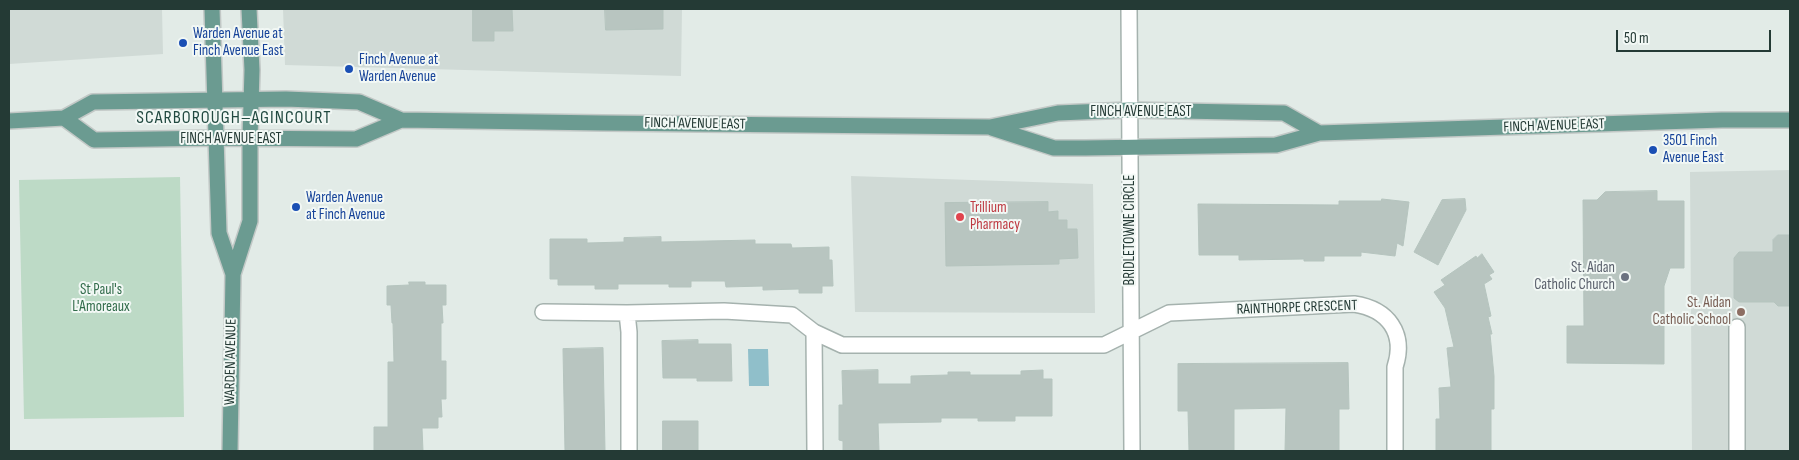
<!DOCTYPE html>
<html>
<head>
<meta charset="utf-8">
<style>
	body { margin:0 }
	#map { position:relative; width:1799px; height:460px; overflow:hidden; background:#e2ebe7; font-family:"Sofia Sans Condensed",sans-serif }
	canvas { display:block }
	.frame { position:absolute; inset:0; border:10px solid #243a35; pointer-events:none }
	.scale { position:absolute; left:1616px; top:30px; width:155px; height:22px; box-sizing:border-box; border:2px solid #243a35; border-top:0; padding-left:6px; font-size:15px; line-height:18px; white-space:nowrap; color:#243a35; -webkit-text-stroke:4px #f2f8f5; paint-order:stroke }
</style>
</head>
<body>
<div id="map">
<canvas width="1799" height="460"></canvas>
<div class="frame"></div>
<div class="scale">50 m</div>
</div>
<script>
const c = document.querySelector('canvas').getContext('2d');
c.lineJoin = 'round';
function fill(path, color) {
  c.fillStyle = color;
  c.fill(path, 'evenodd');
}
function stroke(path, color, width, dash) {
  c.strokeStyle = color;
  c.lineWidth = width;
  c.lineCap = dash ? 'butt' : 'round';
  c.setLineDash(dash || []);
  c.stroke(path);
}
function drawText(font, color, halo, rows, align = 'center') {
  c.font = font + ' "Sofia Sans Condensed",sans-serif';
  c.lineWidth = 4;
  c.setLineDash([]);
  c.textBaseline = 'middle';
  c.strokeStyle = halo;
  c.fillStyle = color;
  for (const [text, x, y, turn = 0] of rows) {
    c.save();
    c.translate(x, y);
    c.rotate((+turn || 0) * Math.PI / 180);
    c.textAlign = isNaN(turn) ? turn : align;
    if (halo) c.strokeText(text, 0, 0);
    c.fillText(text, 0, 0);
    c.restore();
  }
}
fill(new Path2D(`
	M9,9H162L163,54L9,64Z
	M283,9H682L681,76L285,65Z
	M1790,170V451H1692L1690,172Z
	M851,176L1093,184L1095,313L855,312Z`), '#d0dad6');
fill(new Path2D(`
	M180,177L184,417L24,419L19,180Z`), '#bddac6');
fill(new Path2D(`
	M748,349H768L769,386H749Z`), '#90bfca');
const building = new Path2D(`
	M473,9H512L513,31H494V41H473Z
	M605,9H663V29L606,30Z
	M1657,191V201H1684V268H1670L1664,286V364L1567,363V326H1584L1583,200H1597L1605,192Z
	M1382,199L1409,202L1403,246L1397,243L1395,256L1361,252V256H1324V261H1304V259L1239,260V255H1199L1198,204L1339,205V201H1381Z
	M1465,199L1466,210L1438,265L1414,252L1442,200Z
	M1048,202V212L1058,211V220H1067V229H1077L1078,258L1059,259V264L946,266L945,203Z
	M1778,235H1790V306H1778L1774,302H1739L1734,298V258L1739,252H1773V240Z
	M661,237V242L755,240V244H791L792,248L829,247V260H832L833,286H822V293H799V289L763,290V286L726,287L725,281H691V287H669V284H618V289H595V285H558V279H550V239H587V243L624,242V238Z
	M1482,254L1494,272L1489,275L1492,279L1484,284L1491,316L1488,317L1492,334H1490L1494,376V409H1491V451H1436V419H1440L1439,388L1451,387L1447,348L1454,347L1445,308L1434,292L1445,285L1441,280L1476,256L1477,258Z
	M409,282H425V285H446V305H442L443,323H441V361H446V399H441L442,417H438V428H422L423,451H374V427H388V362H394L393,323H392L391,305H387V286L409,285Z
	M698,340V344H731L732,381H697V378H663L662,341Z
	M603,348L605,451H565L563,349Z
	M1348,363L1349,409H1339V451H1285L1286,408L1234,409V451H1189L1188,411H1178V364Z
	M878,370V384H911V376L948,375V372H970V375H1021V371L1043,370V379H1052V416H1015V421H978V418H941V422L878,423L879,451H843V441L839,440V405H843L842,371Z
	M663,421H698V451H663Z`);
fill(building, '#b8c5c0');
stroke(building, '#b5c4be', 1);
const minor = new Path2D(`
	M1129,9L1132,451
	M543,312L627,313L724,311L792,315L814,332L842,345H1104L1169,313L1354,304C1388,309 1406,333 1395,367V451
	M627,313L629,332V451
	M814,332L815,451
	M1737,451V327`);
const major = new Path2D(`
	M212,9L219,233L233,274
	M64,118L94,140L217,138L356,139L401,120
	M9,121L64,118L93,102L286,99L359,102L401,120L603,123L990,127L1058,113L1129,110L1284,113L1319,133
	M992,128L1054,148H1085L1276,145L1319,133L1722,120H1790
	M230,451L233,274L250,221V138L252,70L249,9`);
stroke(minor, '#a5b2ae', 18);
stroke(major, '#c2c8c6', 18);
stroke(minor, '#fff', 15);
stroke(major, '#6b9b91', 15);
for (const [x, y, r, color] of [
	[183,43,5,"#1a4fb4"],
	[349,69,5,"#1a4fb4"],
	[1653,150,5,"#1a4fb4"],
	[296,207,5,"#1a4fb4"],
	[960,217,5,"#e0444e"],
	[1625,277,5,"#6b7280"],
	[1741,312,5,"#8d6e63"]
]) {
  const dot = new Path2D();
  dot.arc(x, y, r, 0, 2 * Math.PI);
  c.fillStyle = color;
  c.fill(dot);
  stroke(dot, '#f2f8f5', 2);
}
drawText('15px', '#164399', '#f2f8f5', [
	["Warden Avenue at",193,34],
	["Finch Avenue East",193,51],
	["Finch Avenue at",359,60],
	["Warden Avenue",359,77],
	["3501 Finch",1663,141],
	["Avenue East",1663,158],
	["Warden Avenue",306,198],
	["at Finch Avenue",306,215]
], 'left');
drawText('15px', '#243a35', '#f2f8f5', [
	["FINCH AVENUE EAST",1141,112],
	["FINCH AVENUE EAST",695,124,1],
	["FINCH AVENUE EAST",1554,126,-2],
	["FINCH AVENUE EAST",231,139],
	["BRIDLETOWNE CIRCLE",1130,230,-90],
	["RAINTHORPE CRESCENT",1297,308,-2],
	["WARDEN AVENUE",231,362,-89]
]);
drawText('15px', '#be3a42', '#f2f8f5', [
	["Trillium",970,208],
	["Pharmacy",970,225]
], 'left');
drawText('15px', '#5b616d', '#f2f8f5', [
	["St. Aidan",1615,268],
	["Catholic Church",1615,285]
], 'right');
drawText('15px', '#326c4b', '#f2f8f5', [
	["St Paul's",101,290],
	["L'Amoreaux",101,307]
]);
drawText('15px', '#785e54', '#f2f8f5', [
	["St. Aidan",1731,303],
	["Catholic School",1731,320]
], 'right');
c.letterSpacing = '1px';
drawText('18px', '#224a41', '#f2f8f5', [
	["SCARBOROUGH–AGINCOURT",234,118]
]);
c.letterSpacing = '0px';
</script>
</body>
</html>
